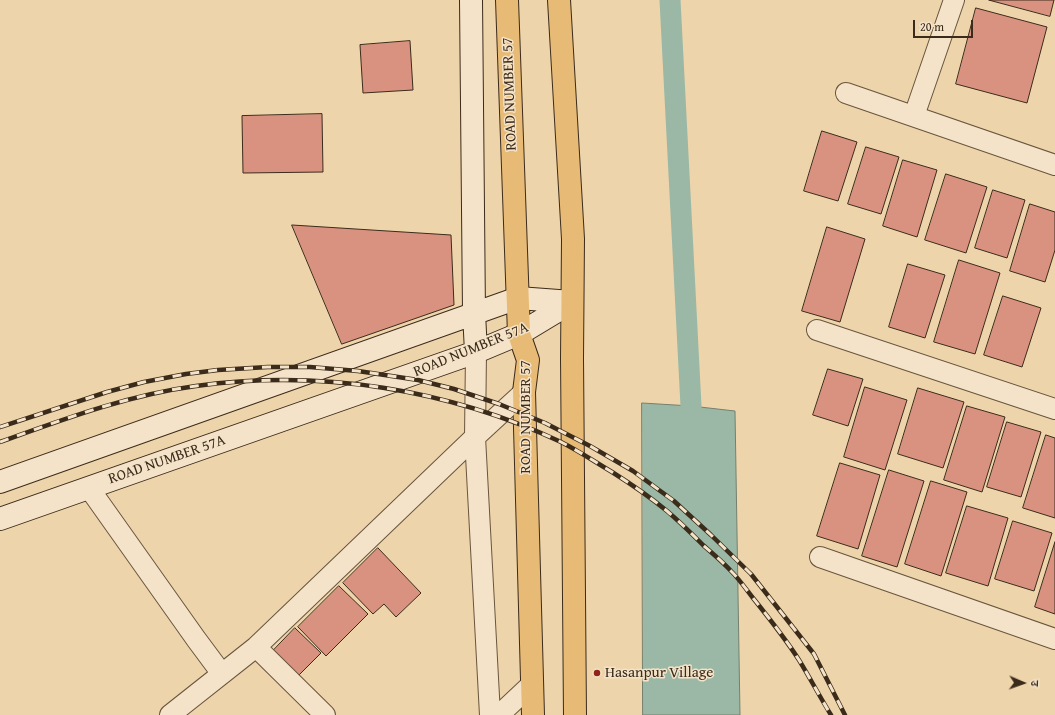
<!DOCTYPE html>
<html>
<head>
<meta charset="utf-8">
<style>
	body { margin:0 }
	#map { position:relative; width:1055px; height:715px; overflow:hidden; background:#eed4aa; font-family:"Gentium Book Plus","Noto Serif Devanagari",serif }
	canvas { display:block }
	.north { position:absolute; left:1003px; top:663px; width:40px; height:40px; -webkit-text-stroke:3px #f4e3c8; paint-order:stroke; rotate:92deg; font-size:11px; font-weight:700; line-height:16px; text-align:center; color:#3b2b1b }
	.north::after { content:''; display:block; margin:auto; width:14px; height:18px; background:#3b2b1b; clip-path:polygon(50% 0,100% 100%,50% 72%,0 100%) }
	.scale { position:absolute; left:913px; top:20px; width:60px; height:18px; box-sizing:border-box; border:2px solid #3b2b1b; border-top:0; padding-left:5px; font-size:12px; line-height:14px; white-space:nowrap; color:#3b2b1b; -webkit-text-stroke:3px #f4e3c8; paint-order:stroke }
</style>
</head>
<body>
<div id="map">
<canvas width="1055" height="715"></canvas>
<div class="north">उ</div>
<div class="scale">20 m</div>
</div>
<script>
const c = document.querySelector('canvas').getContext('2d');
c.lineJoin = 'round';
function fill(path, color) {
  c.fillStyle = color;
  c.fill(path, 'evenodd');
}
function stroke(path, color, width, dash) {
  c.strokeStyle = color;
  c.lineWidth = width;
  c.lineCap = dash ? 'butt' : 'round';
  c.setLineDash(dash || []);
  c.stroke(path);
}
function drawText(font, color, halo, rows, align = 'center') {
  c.font = font + ' "Gentium Book Plus",serif';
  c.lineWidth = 3;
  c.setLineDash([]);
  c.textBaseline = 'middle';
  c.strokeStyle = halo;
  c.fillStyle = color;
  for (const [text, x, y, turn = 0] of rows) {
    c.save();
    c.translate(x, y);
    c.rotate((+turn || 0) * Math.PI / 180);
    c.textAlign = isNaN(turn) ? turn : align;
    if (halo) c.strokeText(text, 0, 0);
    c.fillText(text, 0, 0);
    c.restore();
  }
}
const water = new Path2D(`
	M642,403L691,406L735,411L740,715H643Z`);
fill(water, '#9ab8a5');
stroke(water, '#74806e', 1);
stroke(new Path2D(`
	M670,0L691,406L692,434`), '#9ab8a5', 21);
const building = new Path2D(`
	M989,0H1054L1050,16Z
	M976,8L1047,27L1027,103L956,84Z
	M410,41L413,90L363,93L360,45Z
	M322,114L323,172L243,173L242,116Z
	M822,131L857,142L838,201L804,191Z
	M866,147L899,157L881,214L848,204Z
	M903,160L937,170L917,237L883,226Z
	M946,174L987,187L966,253L925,240Z
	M993,190L1025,200L1007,258L975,248Z
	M1030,204L1055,212V250L1045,282L1010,271Z
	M292,225L451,235L454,305L342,344Z
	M827,227L865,239L840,322L802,311Z
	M959,260L1000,273L975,354L934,342Z
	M908,264L945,275L925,338L889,327Z
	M1003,296L1041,308L1022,367L984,355Z
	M828,369L863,379L848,426L813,415Z
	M865,387L907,400L885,470L844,457Z
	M918,388L964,402L943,468L898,454Z
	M967,406L1005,417L982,492L944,480Z
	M1007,422L1041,432L1021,497L987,487Z
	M1046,435L1055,438V518L1023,508Z
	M840,463L880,475L858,549L817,536Z
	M889,470L924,481L897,567L862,556Z
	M931,481L967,492L941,576L905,564Z
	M967,506L1008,518L988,586L946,573Z
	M1013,521L1052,533L1034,591L995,579Z
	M1055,542V614L1035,607Z
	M378,548L421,593L396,617L384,604L373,614L343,583Z
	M339,586L368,614L326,656L298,627Z
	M295,628L321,653L297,677L272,652Z`);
fill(building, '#da9280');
stroke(building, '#3b2b1b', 1);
const street = new Path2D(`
	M846,93L1055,165
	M914,116L954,0
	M817,330L1055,409
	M476,352L475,437L490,715
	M89,488L196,639L222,674
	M820,557L1055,639
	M256,647L325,715
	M170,715L256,647L475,437L524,392
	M499,715L532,684`);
const secondary = new Path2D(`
	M471,0L474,313L476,352
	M0,482L518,298L572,302
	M0,519L476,352L519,334L572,302`);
const primary = new Path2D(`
	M507,0L519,334L528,360L524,392L533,715
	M559,0L573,239L572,358L575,715`);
stroke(street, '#68553f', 22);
stroke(secondary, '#3b2b1b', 24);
stroke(primary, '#3b2b1b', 24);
stroke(street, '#f4e3c8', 20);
stroke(secondary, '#f4e3c8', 22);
stroke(primary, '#e7ba75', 22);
const rail = new Path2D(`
	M0,427L107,392L144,382L186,374L218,370L268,367H310L358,371L418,380L454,389L499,404L545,423L590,446L633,471L674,501L711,535L751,574L814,654L845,715
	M0,442C64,419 128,395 196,386C321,369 448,389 561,442C579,451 595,462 612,472C631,484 650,497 667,511C680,522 691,533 703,545C712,553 723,562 731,571C739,579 746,589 753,598C769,618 785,638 799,660C810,678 820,697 831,715`);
stroke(rail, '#3b2b1b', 4.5);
stroke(rail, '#f4e3c8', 3, [9]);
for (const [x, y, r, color] of [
	[597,673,4,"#8f2418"]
]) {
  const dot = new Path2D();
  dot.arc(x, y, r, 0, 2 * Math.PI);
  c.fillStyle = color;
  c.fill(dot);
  stroke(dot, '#f4e3c8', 1.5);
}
drawText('15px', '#3b2b1b', '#f4e3c8', [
	["ROAD NUMBER 57",510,94,-92],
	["ROAD NUMBER 57A",471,350,-22],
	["ROAD NUMBER 57",526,417,-90],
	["ROAD NUMBER 57A",167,460,-19]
]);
drawText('15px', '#3b2b1b', '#f4e3c8', [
	["Hasanpur Village",605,673]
], 'left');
</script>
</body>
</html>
